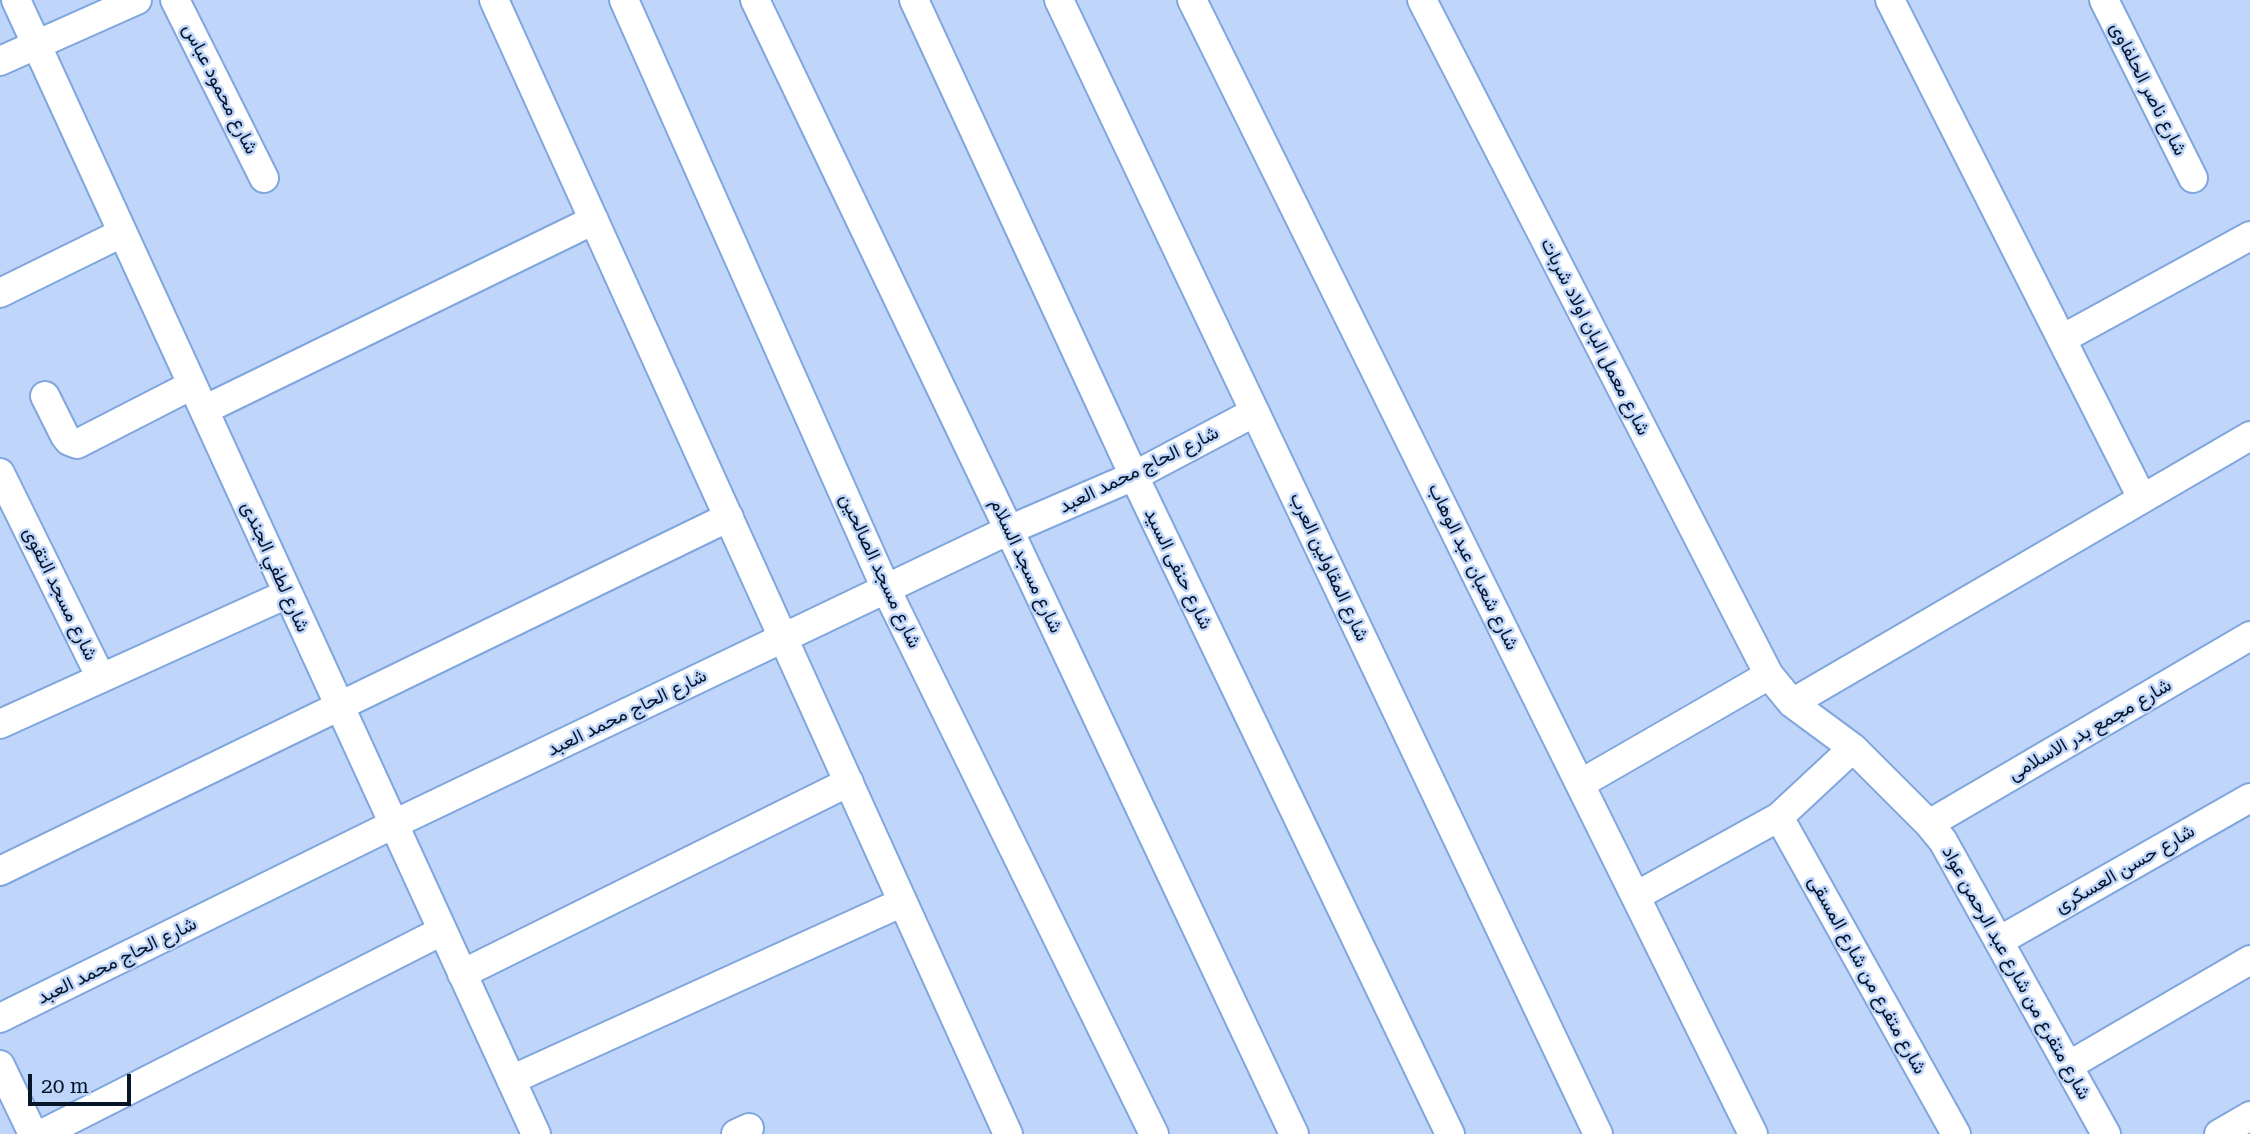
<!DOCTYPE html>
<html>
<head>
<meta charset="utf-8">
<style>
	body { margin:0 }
	#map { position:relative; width:2250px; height:1134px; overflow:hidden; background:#bfd6fa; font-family:"Roboto Serif",serif }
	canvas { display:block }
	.scale { position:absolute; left:28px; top:1074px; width:103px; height:32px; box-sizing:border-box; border:4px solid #07152a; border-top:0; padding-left:9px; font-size:21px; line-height:24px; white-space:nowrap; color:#07152a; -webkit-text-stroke:5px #bfd6fa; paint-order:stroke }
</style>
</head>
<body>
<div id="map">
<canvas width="2250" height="1134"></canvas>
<div class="scale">20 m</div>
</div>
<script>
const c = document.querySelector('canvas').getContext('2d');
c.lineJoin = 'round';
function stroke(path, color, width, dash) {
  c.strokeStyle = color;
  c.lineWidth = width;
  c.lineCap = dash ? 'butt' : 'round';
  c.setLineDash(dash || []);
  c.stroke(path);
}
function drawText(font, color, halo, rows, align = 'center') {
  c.font = font + ' "Roboto Serif",Vazirmatn,serif';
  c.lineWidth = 5;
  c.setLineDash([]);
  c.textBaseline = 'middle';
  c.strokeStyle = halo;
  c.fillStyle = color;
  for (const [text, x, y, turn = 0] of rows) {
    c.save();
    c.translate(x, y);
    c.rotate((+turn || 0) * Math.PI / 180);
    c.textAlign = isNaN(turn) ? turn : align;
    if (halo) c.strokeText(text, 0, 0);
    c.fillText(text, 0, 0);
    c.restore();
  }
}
const street = new Path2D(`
	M16,0L536,1134
	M175,0L264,178
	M494,0L1008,1134
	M624,0L886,589L1154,1134
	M755,0L1009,530L1294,1134
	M914,0L1134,476L1450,1134
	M1059,0L1598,1134
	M1192,0L1753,1134
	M1422,0L1769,675L1792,703L1853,748L1929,824L1943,841L2106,1134
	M1890,0L2142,498
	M2104,0L2193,178
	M0,61L137,0
	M0,293L122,233
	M2062,339L2250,236
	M45,396L65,436L69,441L77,444L192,385
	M204,410L594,220
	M0,473L101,678
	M1792,703L2250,436
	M0,724L287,594
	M1580,784L1769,675
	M1779,817L1956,1134
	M1929,824L2250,636
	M0,871L729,517
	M1636,896L1779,817L1853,748
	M1999,941L2250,798
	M462,974L849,782
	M0,1018L394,824L783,638L1009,530L1134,476L1255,412
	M0,1065L33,1134
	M2068,1066L2250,960
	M511,1080L903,902
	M42,1134L442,931
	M736,1134L749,1128
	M2219,1134L2250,1116`);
stroke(street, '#80a6de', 32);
stroke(street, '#fff', 28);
drawText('19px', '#07152a', '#bfd6fa', [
	["شارع محمود عباس",220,89,63],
	["شارع ناصر الحلفاوى",2148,89,63],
	["شارع معمل البان اولاد شربات",1595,337,63],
	["شارع الحاج محمد العبد",1139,470,-26],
	["شارع مسجد السلام",1026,566,65],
	["شارع لطفي الجندى",275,567,66],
	["شارع المقاولين العرب",1329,567,65],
	["شارع شعبان عبد الوهاب",1473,567,64],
	["شارع حنفى السيد",1178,569,64],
	["شارع مسجد الصالحين",880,571,65],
	["شارع مسجد التقوى",60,594,64],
	["شارع الحاج محمد العبد",627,713,-26],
	["شارع مجمع بدر الاسلامى",2090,730,-30],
	["شارع حسن العسكرى",2125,869,-30],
	["شارع الحاج محمد العبد",117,961,-26],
	["شارع متفرع من شارع عبد الرحمن عواد",2016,973,61],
	["شارع متفرع من شارع المسقى",1867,975,61]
]);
</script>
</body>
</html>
